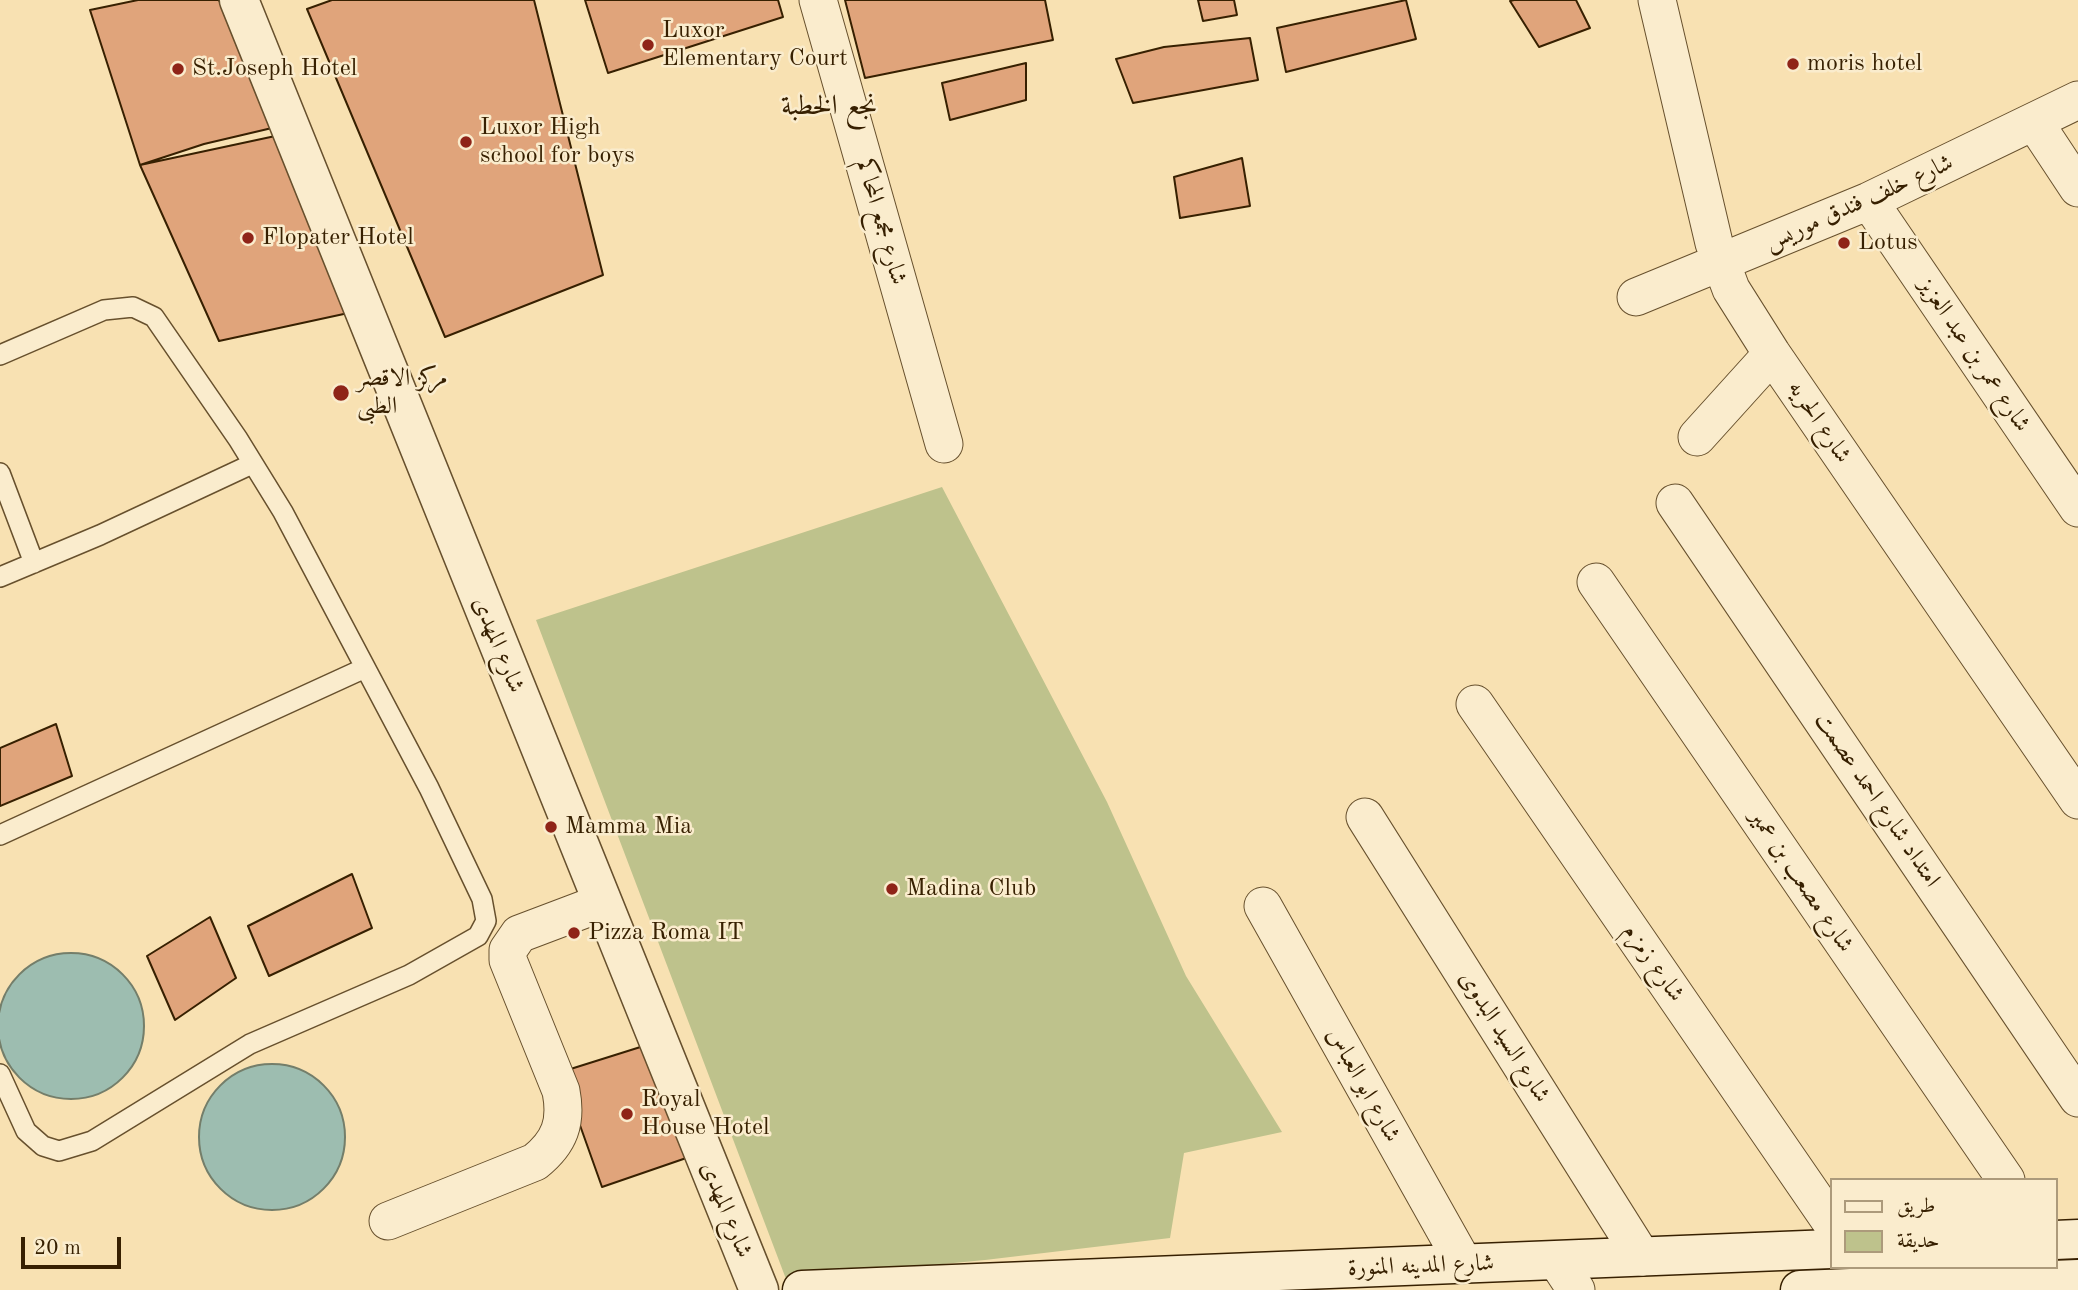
<!DOCTYPE html>
<html>
<head>
<meta charset="utf-8">
<style>
	body { margin:0 }
	#map { position:relative; width:2078px; height:1290px; overflow:hidden; background:#f8e1b2; font-family:"Old Standard TT",Amiri,serif }
	canvas { display:block }
	.legend { position:absolute; left:1830px; top:1178px; width:228px; height:91px; box-sizing:border-box; background:#faeccd; border:2px solid #ac9a7b; margin:0; padding:9px 12px; list-style:none; font-size:21px; color:#372001 }
	.legend li { display:flex; align-items:center; gap:14px; height:35px }
	.legend b { width:35px; border:2px solid #ac9a7b }
	.scale { position:absolute; left:21px; top:1237px; width:100px; height:32px; box-sizing:border-box; border:4px solid #372001; border-top:0; padding-left:9px; font-size:21px; line-height:24px; white-space:nowrap; color:#372001; -webkit-text-stroke:5px #faeccd; paint-order:stroke }
</style>
</head>
<body>
<div id="map">
<canvas width="2078" height="1290"></canvas>
<ul class="legend">
<li><b style="height:9px;background:#faeccd"></b>طريق</li>
<li><b style="height:19px;background:#bec28c"></b>حديقة</li>
</ul>
<div class="scale">20 m</div>
</div>
<script>
const c = document.querySelector('canvas').getContext('2d');
c.lineJoin = 'round';
function fill(path, color) {
  c.fillStyle = color;
  c.fill(path, 'evenodd');
}
function stroke(path, color, width, dash) {
  c.strokeStyle = color;
  c.lineWidth = width;
  c.lineCap = dash ? 'butt' : 'round';
  c.setLineDash(dash || []);
  c.stroke(path);
}
function drawText(font, color, halo, rows, align = 'center') {
  c.font = font + ' "Old Standard TT",Amiri,serif';
  c.lineWidth = 5;
  c.setLineDash([]);
  c.textBaseline = 'middle';
  c.strokeStyle = halo;
  c.fillStyle = color;
  for (const [text, x, y, turn = 0] of rows) {
    c.save();
    c.translate(x, y);
    c.rotate((+turn || 0) * Math.PI / 180);
    c.textAlign = isNaN(turn) ? turn : align;
    if (halo) c.strokeText(text, 0, 0);
    c.fillText(text, 0, 0);
    c.restore();
  }
}
fill(new Path2D(`
	M942,487L1107,802L1186,976L1282,1132L1184,1153L1170,1238L985,1260L786,1279L536,620Z`), '#bec28c');
const water = new Path2D(`
	M-2 1026a73 73 0 1 1 146 0a73 73 0 1 1-146 0Z
	M199 1137a73 73 0 1 1 146 0a73 73 0 1 1-146 0Z`);
fill(water, '#9dbdb0');
stroke(water, '#747e6a', 2);
const building = new Path2D(`
	M138,0H219L272,128L204,144L140,165L90,10Z
	M332,0H534L603,275L445,337L307,9Z
	M585,0H778L783,17L608,73Z
	M845,0H1045L1053,40L865,78Z
	M1198,0H1234L1237,15L1203,21Z
	M1406,0L1416,39L1286,72L1277,28Z
	M1514,0H1576L1590,28L1539,47L1510,1Z
	M1250,38L1258,80L1133,103L1116,59L1164,47Z
	M1026,63V100L950,120L942,83Z
	M280,135L353,312L219,341L140,165Z
	M1242,158L1250,206L1180,218L1174,177Z
	M56,724L72,776L0,806V748Z
	M352,874L372,928L269,976L248,926Z
	M210,917L236,978L175,1020L147,956Z
	M650,1044L695,1155L602,1187L561,1072Z`);
fill(building, '#e0a47b');
stroke(building, '#372001', 2);
const service = new Path2D(`
	M0,355L104,310L133,307L154,317L238,439L283,512L429,788L482,899L486,921L478,936L409,975L250,1044L92,1141L59,1151L43,1146L26,1131L0,1074
	M0,473L34,563
	M0,577L100,535L252,464
	M0,835L365,668`);
const minor = new Path2D(`
	M818,0L944,444
	M1657,0L1714,243L1731,289L1772,354L2078,800
	M2035,123L2078,188
	M1869,201L2078,508
	M1636,297L1869,201L2078,100
	M1697,437L1772,354
	M1675,503L2078,1098
	M1596,582L2006,1180
	M1475,704L1831,1222
	M1365,817L1642,1257
	M1263,906L1464,1264
	M388,1221L535,1162C560,1142 567,1122 561,1091L508,960V950L519,934L601,903
	M1557,1261L1576,1290`);
const tertiary = new Path2D(`
	M239,0L759,1290`);
const secondary = new Path2D(`
	M2055,1240L2078,1239
	M802,1290L1831,1249
	M1800,1290L2078,1279`);
stroke(service, '#67502d', 22);
stroke(minor, '#67502d', 39);
stroke(tertiary, '#67502d', 41);
stroke(secondary, '#372001', 41);
stroke(service, '#faeccd', 19);
stroke(minor, '#faeccd', 37);
stroke(tertiary, '#faeccd', 38);
stroke(secondary, '#faeccd', 38);
for (const [x, y, r, color] of [
	[648,45,7,"#8f2418"],
	[1793,64,7,"#8f2418"],
	[178,69,7,"#8f2418"],
	[466,142,7,"#8f2418"],
	[248,238,7,"#8f2418"],
	[1844,243,7,"#8f2418"],
	[341,393,9,"#8f2418"],
	[551,827,7,"#8f2418"],
	[892,889,7,"#8f2418"],
	[574,933,7,"#8f2418"],
	[627,1114,7,"#8f2418"]
]) {
  const dot = new Path2D();
  dot.arc(x, y, r, 0, 2 * Math.PI);
  c.fillStyle = color;
  c.fill(dot);
  stroke(dot, '#faeccd', 2.5);
}
drawText('24px', '#372001', '#faeccd', [
	["Luxor",662,31],
	["Elementary Court",662,59],
	["moris hotel",1807,64],
	["St.Joseph Hotel",192,69],
	["Luxor High",480,128],
	["school for boys",480,156],
	["Flopater Hotel",262,238],
	["Lotus",1858,243],
	["مركز الاقصر",357,379],
	["الطبى",357,407],
	["Mamma Mia",565,827],
	["Madina Club",906,889],
	["Pizza Roma IT",588,933],
	["Royal",641,1100],
	["House Hotel",641,1128]
], 'left');
drawText('24px', '#372001', '#faeccd', [
	["شارع خلف فندق موريس",1859,203,-24],
	["شارع مجمع المحاكم",881,222,74],
	["شارع عمر بن عبد العزيز",1974,355,56],
	["شارع الحريه",1819,422,56],
	["شارع المهدى",498,645,68],
	["امتداد شارع احمد عصمت",1877,800,56],
	["شارع مصعب بن عمير",1801,881,56],
	["شارع زمزم",1653,963,55],
	["شارع السيد البدوى",1504,1037,58],
	["شارع ابو العباس",1363,1085,61],
	["شارع المهدى",726,1210,68],
	["شارع المدينه المنورة",1421,1266,-2]
]);
drawText('28px', '#372001', '#faeccd', [
	["نجع الخطبة",829,107]
]);
</script>
</body>
</html>
